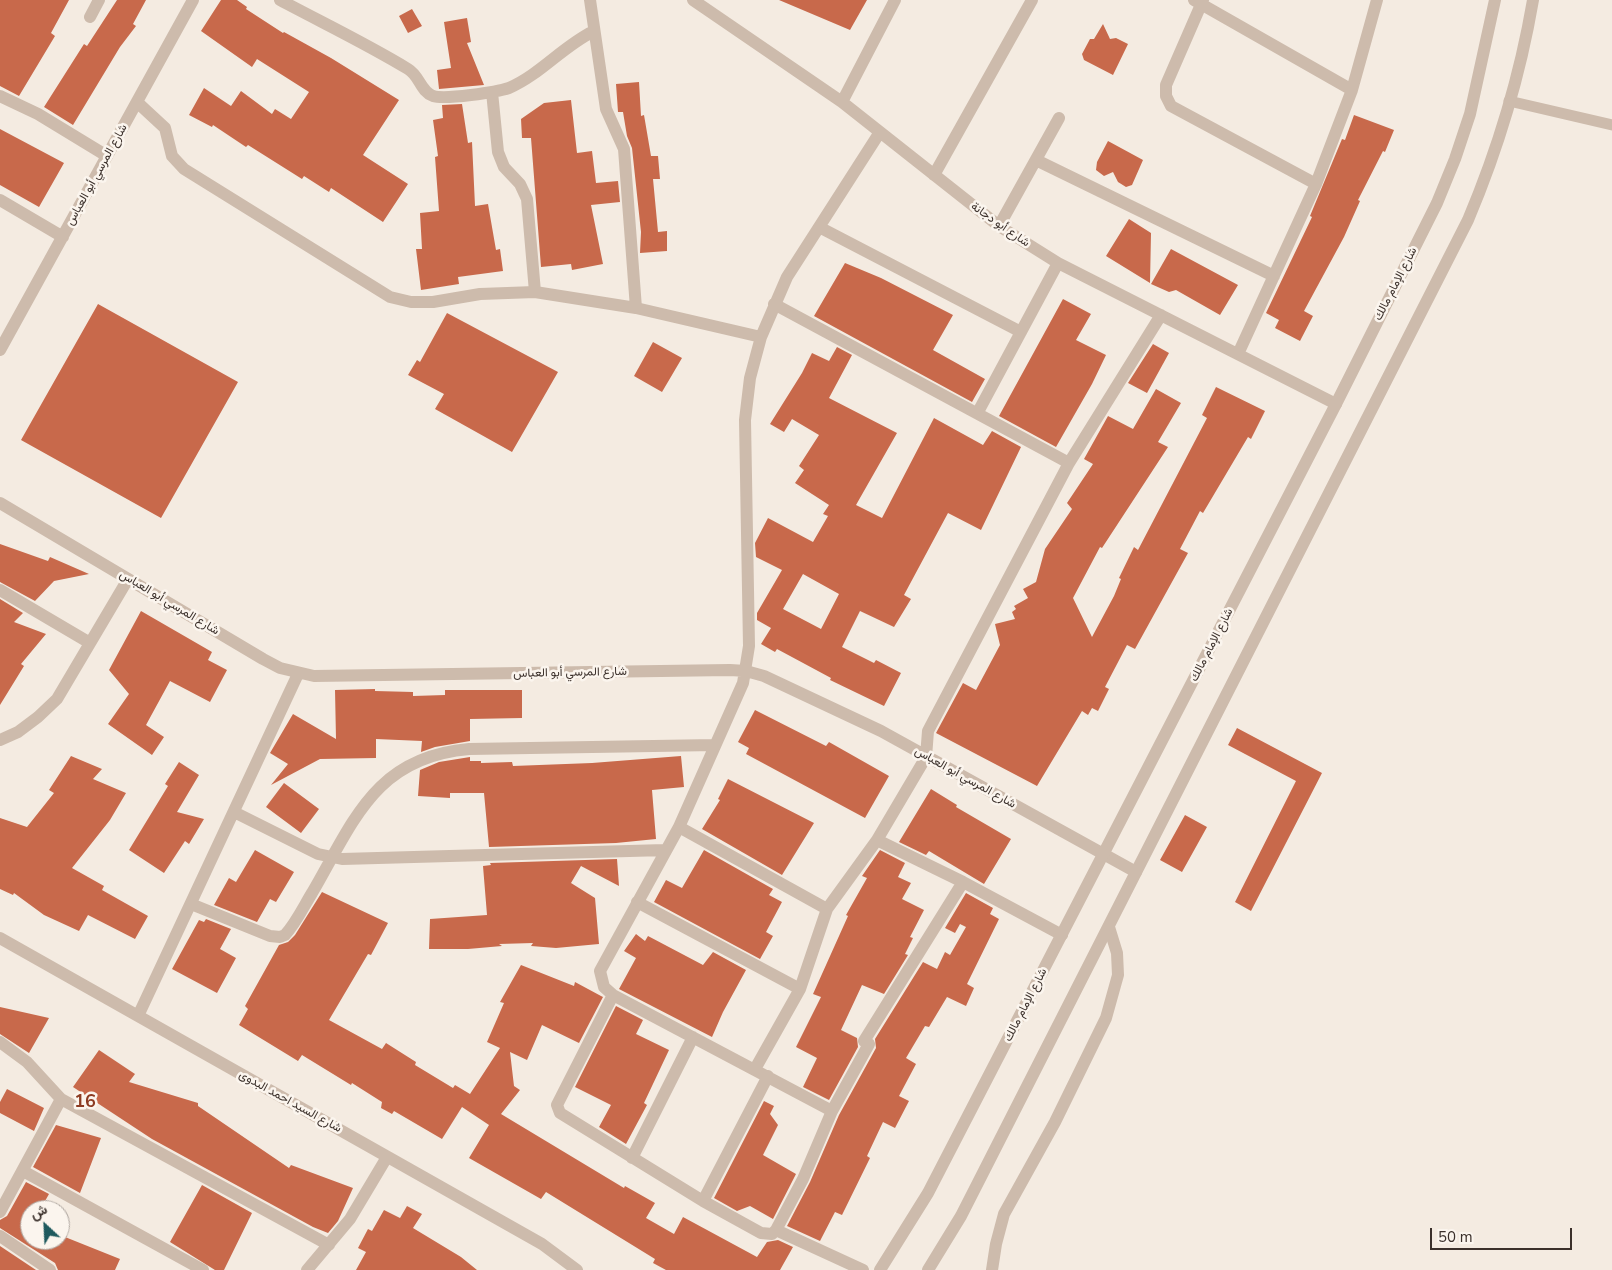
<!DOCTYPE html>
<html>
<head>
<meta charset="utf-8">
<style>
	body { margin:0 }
	#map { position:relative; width:1612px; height:1270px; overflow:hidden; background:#f4ebe1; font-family:"Nunito Sans",Vazirmatn,sans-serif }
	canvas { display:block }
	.north { position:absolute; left:20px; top:1200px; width:50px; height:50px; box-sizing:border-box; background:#fbf5ee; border:1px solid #aea6a0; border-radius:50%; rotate:335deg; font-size:14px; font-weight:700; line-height:20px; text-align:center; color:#3b302b }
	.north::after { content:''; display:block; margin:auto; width:18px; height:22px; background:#1f5a5e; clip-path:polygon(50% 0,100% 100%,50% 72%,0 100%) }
	.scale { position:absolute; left:1430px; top:1228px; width:142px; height:22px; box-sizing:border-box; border:2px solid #3b302b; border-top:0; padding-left:6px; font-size:15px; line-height:18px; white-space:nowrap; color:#3b302b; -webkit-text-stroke:4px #fbf5ee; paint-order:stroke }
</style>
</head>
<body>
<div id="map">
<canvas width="1612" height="1270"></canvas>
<div class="north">ش</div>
<div class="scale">50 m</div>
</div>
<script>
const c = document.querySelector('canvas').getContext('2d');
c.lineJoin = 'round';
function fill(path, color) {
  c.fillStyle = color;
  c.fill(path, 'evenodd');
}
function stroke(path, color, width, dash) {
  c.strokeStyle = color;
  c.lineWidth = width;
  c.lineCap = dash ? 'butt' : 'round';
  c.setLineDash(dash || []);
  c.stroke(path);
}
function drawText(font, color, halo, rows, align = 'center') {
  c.font = font + ' "Nunito Sans",Vazirmatn,sans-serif';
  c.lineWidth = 5;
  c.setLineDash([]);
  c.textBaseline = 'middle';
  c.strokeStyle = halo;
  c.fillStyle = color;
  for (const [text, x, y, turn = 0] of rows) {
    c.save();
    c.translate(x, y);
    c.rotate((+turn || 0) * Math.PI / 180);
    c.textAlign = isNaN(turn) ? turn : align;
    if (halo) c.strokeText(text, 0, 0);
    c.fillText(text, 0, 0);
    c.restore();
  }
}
fill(new Path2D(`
	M0,0H69L51,33L55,36L19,96L0,86Z
	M117,0H146L133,24L136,26L120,47L73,125L44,107L84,44L87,46Z
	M221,0H237L247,7L246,9L283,33L284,32L331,58L399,100L363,155L408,184L383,222L331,188L329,192L304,176L302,179L248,145L246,147L213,125L212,127L189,115L204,88L231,106L241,91L272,114L275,109L291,119L309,92L257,59L252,67L201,31Z
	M779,0H867L850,30Z
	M412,9L422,26L408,33L399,16Z
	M467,18L471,42L467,43L484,85L439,89L437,70L451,68L444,22Z
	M1103,24L1110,39L1116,38L1128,44L1113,75L1084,60L1082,54L1090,39H1094Z
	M639,82L641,116L644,115L651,156H658L660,179H653L658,232L667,231V251L640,253L641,232L632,148L627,136L623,112H618L616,84Z
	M571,100L577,153L592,151L596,183L618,181L620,202L591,205L603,264L572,270L571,264L541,267L531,138H522L521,119L544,103Z
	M462,104L468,143L472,142L475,206L488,204L496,250L500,249L503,271L458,277L459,284L421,290L416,249H422L420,213L439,211L435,157L438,156L433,120L443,118L442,105Z
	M1354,115L1394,130L1385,152L1383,151L1358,200L1360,201L1344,237L1304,311L1313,316L1300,341L1275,328L1279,320L1266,313L1312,217L1310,216L1342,139L1345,140Z
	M0,129L64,163L39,207L0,185Z
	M1108,141L1143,160L1132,185L1126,187L1118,182L1113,172L1104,176L1096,170L1097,162Z
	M1129,219L1151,233L1150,283L1106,256Z
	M1171,249L1238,285L1220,315L1176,290L1169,292L1151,284Z
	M845,263L881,278L953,315L933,350L985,379L972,402L814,316Z
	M1063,299L1091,314L1076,340L1106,355L1092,384L1056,447L999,416Z
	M98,304L238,382L161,518L21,440Z
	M447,313L558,372L512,452L435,409L444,394L408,375L417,360L420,362Z
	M653,342L682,358L662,392L634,376Z
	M1153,344L1169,353L1147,393L1128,383Z
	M837,347L852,355L829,398L897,433L856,505L882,518L934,418L983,445L992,431L1021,447L981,530L948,513L904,595L911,599L894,627L860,611L842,647L874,663L876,660L901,673L884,706L830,680L831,678L777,649L775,652L761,644L771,628L757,620V613L782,570L756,557L755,543L768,518L813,542L828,516L823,514L829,505L795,483L804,470L799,466L819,435L792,419L784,432L770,424L802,373L812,353L829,361ZM803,574L839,594L821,629L783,609Z
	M1216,387L1265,411L1251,439L1248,437L1203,513L1200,511L1180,549L1188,553L1135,649L1127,645L1105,687L1109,689L1098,711L1092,708L1088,715L1082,711L1037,786L936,733L963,683L976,690L1000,645L995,624L1015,619L1012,612L1016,609L1014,606L1028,598L1023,589L1036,582L1045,549L1072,509L1067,503L1093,464L1084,459L1108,416L1133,429L1156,389L1181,403L1158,442L1168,447L1102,548L1100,547L1073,598L1092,637L1114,596L1121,579L1119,578L1134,547L1138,550L1207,418L1202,415Z
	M0,544L48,561L50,557L89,574L54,581L35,601L0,582Z
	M0,599L23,613L14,622L46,634L21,664L24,666L0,705Z
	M141,611L212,652L208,660L227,670L210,702L170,681L146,725L164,737L152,755L108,724L129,694L109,670Z
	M375,689V691L413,692V696L445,695V690H522V718L470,719V741L435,747L421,752L422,741L376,739V758L320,759L271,785L288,764L270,753L293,714L336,739L335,690Z
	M755,710L826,746L829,742L889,776L865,818L746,754L749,748L738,742Z
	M1237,728L1322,773L1251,911L1235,902L1296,781L1228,745Z
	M71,756L102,769L93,779L126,793L110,820L72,868L104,886L102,890L148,916L135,939L88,915L79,931L44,915L14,893L13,895L0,889V818L27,827L54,793L49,790Z
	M681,756L684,787L652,790L656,839L616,843L489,847L484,793H450V798L418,796L420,770L439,762L470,757V761H481V763L512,762L513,766L592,763Z
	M179,762L199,775L177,812L204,819L189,844L185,841L164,873L129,850L168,786L165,784Z
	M728,779L814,823L782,875L702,829L720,800L718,799Z
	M284,783L319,809L301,833L266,807Z
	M931,789L957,805L956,807L1011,839L984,884L929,851L926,855L899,842Z
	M1185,815L1207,827L1182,872L1160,860Z
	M255,850L294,872L276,902L270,899L257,922L214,905L229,878L236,882Z
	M704,850L773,889L769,895L782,902L766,932L773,936L760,959L654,902L666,880L682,888Z
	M880,850L905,863L898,877L911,883L902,899L924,910L910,937L913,938L905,954L908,955L884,994L862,985L841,1030L857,1038L858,1047L829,1100L803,1087L817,1058L796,1047L821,997L813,994L848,916L846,915L867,878L862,876Z
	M617,859L619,886L581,866L571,883L595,898L599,944L556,948L531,946L533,943L499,944L502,946L468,949H429L430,919L487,915L483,866L491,865L490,863Z
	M322,892L388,923L371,955L368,954L329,1020L382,1049L386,1043L416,1062L415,1065L453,1088L455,1085L470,1094L500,1048L487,1042L504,1003L500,1002L521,965L574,986L575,982L601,996L603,997L579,1043L542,1025L527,1060L510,1052L514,1086L520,1090L501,1114L624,1188L625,1186L655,1203L646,1218L674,1234L683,1217L757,1257L767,1242L778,1240L793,1247L780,1270H666L653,1263L655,1259L546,1192L541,1199L469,1158L489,1125L462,1107L442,1139L394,1111L392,1114L381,1108L382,1102L352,1083L351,1085L302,1055L298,1061L239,1025L248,1009L245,1006L279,945L288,942L295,935Z
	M966,893L993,908L990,914L999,919L967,984L974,988L966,1006L947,997L929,1027L925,1026L906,1058L916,1064L899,1096L909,1101L895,1128L883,1122L867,1156L870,1158L842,1215L835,1212L820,1241L787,1226L810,1182L839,1115L876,1048L875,1039L923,962L937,969L945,952L950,955L966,927L960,924L955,933L945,928Z
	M206,919L231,929L220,949L236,958L217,993L172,969L199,920L204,922Z
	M636,934L645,941L648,936L703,965L713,952L746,970L723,1012L712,1037L619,989L636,958L624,951Z
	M616,1006L643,1020L636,1034L669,1050L644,1103L647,1105L626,1144L599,1127L611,1105L575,1087Z
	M0,1007L49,1018L29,1053L0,1034Z
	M99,1050L135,1074L129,1082L198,1103V1106L289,1168L291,1165L353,1188L338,1221L328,1233L313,1227L152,1139L73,1087Z
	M7,1089L44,1108L34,1131L0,1113V1102Z
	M764,1101L774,1106L770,1114L778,1125L763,1155L796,1174L773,1219L750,1206L737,1211L714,1198Z
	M56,1125L101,1138L80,1193L33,1167Z
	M26,1182L49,1194L40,1210H30V1240H60V1235L120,1259L115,1270H58L55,1263L0,1228V1220L7,1216Z
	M202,1185L252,1213L224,1270H215L170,1242Z
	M407,1206L422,1214L413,1228L461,1257L477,1270H356L366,1252L358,1248L368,1229L372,1231L384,1210L400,1218Z
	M0,1246L36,1270H0Z`), '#c8694b');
stroke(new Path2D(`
	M1509,101L1612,125`), '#cdbbac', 11);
stroke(new Path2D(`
	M280,0C323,23 367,44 408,69C420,76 420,91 433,96C445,100 497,92 509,88C541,74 563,46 594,31
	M590,0L606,109L624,149L636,308
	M693,0L842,102L999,226L1058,263L1336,404
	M1194,0L1352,90
	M1203,0L1166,85V96L1171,106L1316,184
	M90,17L99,0
	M492,92L498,152L504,167L520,184L527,199L535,292
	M0,96L38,114L107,156
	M842,102L895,0
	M138,103L165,128L172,156L184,169L390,297L411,302H433L480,294L535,292L636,308L761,337
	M1036,160L1274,276
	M934,175L1032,0
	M0,200L63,237
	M999,226L1059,118
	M819,227L1021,332
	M774,304L1069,463
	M0,350L193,0
	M1238,354L1316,184L1352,90L1377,0
	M978,412L1058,263
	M0,503L263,659L280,668L314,676L730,670L746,671L764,676L881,731L1136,872
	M0,590L90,643
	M0,740L18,732L38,717L57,699L128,579
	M234,812L318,854L342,859L665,850
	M679,827L827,909
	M877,840L963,882L1062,935
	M637,902L800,989
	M191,904L270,936L280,937L285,935C296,923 304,906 312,893C354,821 375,757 469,749L715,745
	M0,938L542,1244L577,1270
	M613,995L559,1101L557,1105L560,1113L703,1201L761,1233L772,1234L776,1230L863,1270
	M138,1016L298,674
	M0,1042L27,1062L61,1099L329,1245
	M755,1069L800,989L827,909L877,840L926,757L928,731L1069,463L1161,315
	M832,1111L613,995L604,987L600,971L679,827L743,683L749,646L745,420L750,378L761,337L787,277L880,132
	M632,1158L693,1037
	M23,1171L203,1270
	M703,1201L768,1076
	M0,1212L61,1099
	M776,1230L803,1179L832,1111L869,1044L864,1041L963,882
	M0,1236L50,1270
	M307,1270L350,1219L387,1157
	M992,1270L996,1244L1004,1214L1055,1122L1106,1018L1118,975L1117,953L1109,927`), '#cdbbac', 12);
stroke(new Path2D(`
	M880,1270L928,1193L1336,404L1437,203L1455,159L1470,114L1495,0
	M928,1270L961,1216L1468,220C1498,149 1520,76 1533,0`), '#cdbbac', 12);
drawText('12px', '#3b302b', '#fbf5ee', [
	["شارع المرسي أبو العباس",97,175,-61],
	["شارع أبو دجانة",1000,225,35],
	["شارع الإمام مالك",1396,284,-63],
	["شارع المرسي أبو العباس",169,603,31],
	["شارع الإمام مالك",1212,645,-63],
	["شارع المرسي أبو العباس",570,673,-1],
	["شارع المرسي أبو العباس",965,778,29],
	["شارع الإمام مالك",1026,1005,-63],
	["شارع السيد احمد البدوى",290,1102,29]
]);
drawText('bold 18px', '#8c3b22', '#fbf5ee', [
	["16",85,1103]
]);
</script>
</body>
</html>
